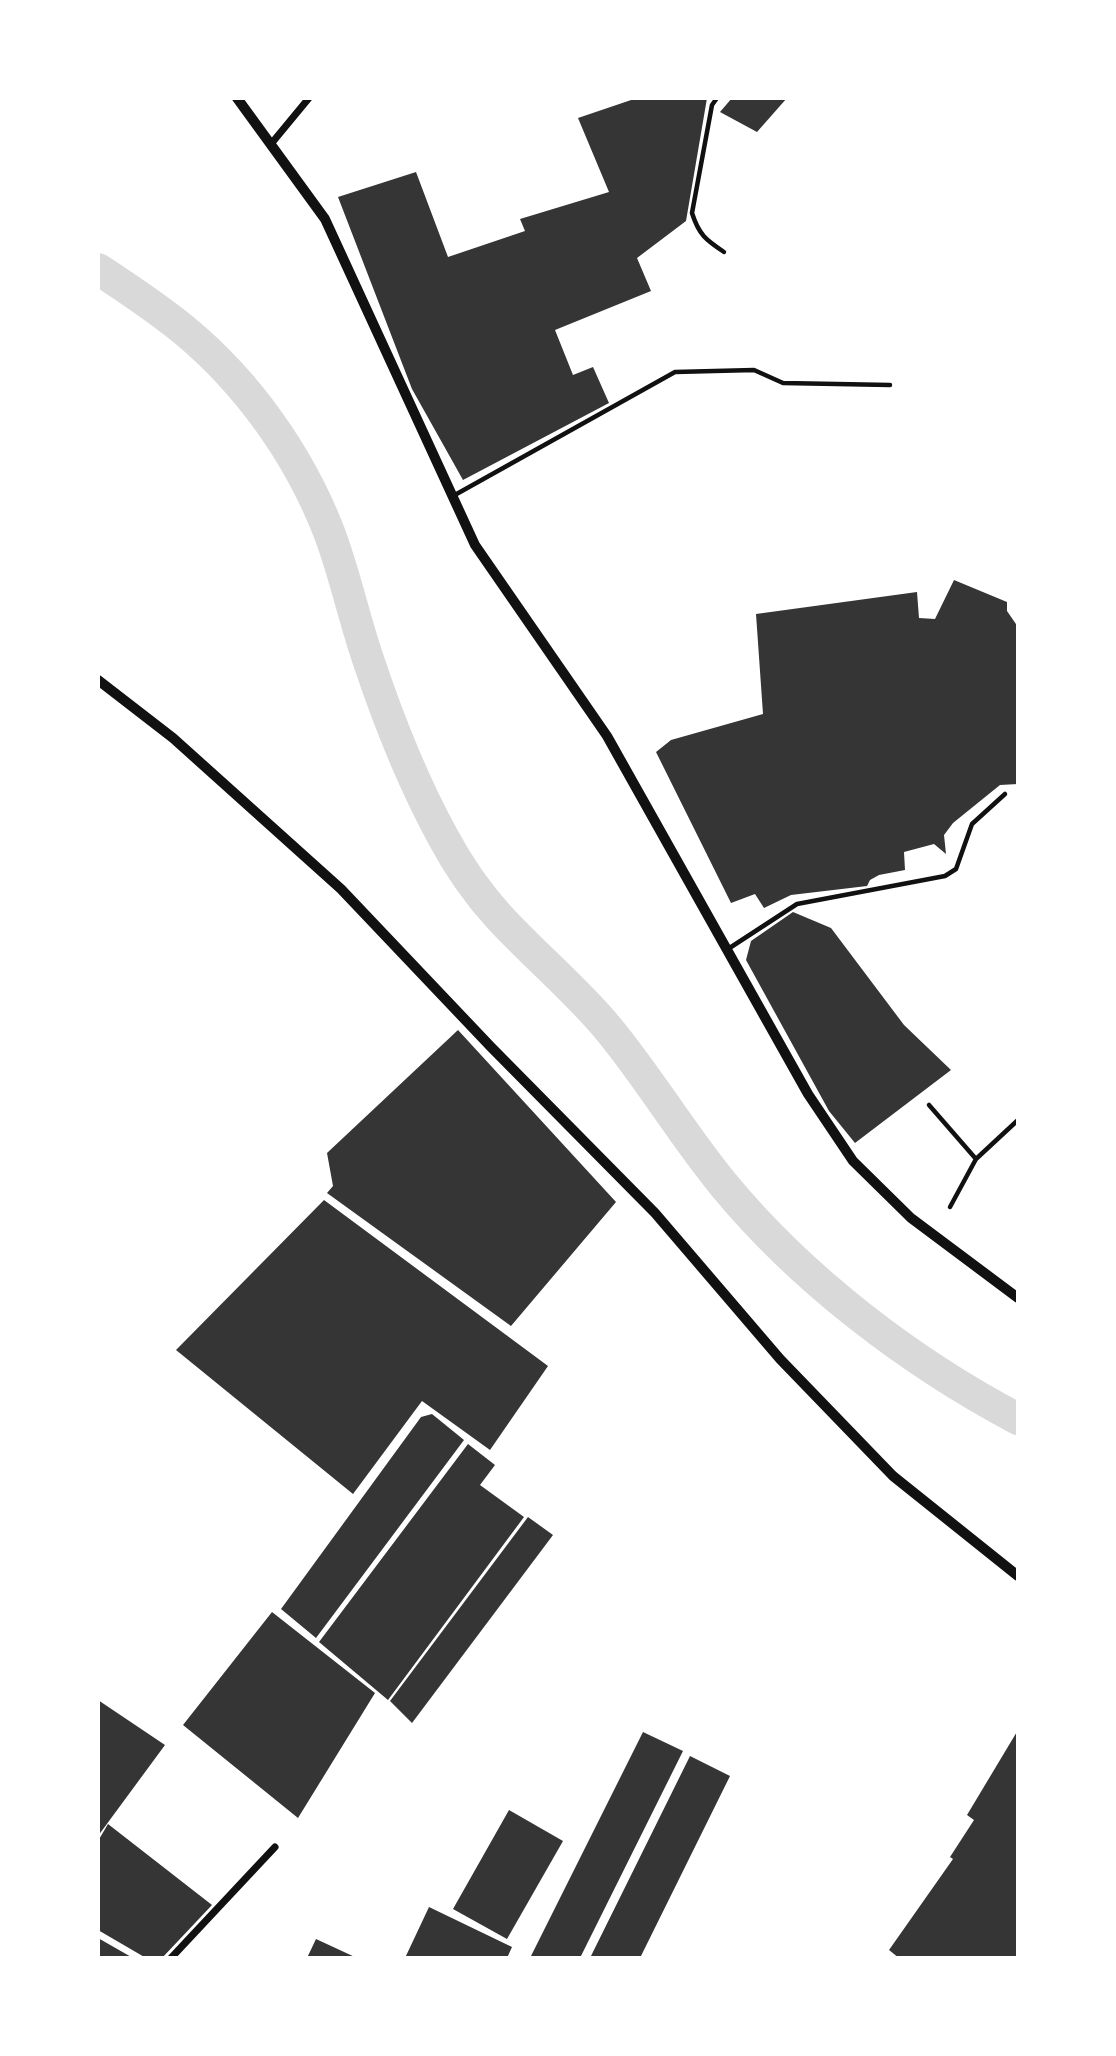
<!DOCTYPE html>
<html>
<head>
<meta charset="utf-8">
<style>
	body { margin:0 }
	#map { position:relative; width:1116px; height:2056px; overflow:hidden; background:#fff; font-family:"Roboto Serif",serif }
	canvas { display:block }
	.frame { position:absolute; inset:0; border:100px solid #fff; pointer-events:none }
</style>
</head>
<body>
<div id="map">
<canvas width="1116" height="2056"></canvas>
<div class="frame"></div>
</div>
<script>
const c = document.querySelector('canvas').getContext('2d');
c.lineJoin = 'round';
function stroke(path, color, width, dash) {
  c.strokeStyle = color;
  c.lineWidth = width;
  c.lineCap = dash ? 'butt' : 'round';
  c.setLineDash(dash || []);
  c.stroke(path);
}
function fill(path, color) {
  c.fillStyle = color;
  c.fill(path, 'evenodd');
}
stroke(new Path2D(`
	M98,269C127,288 157,308 184,330C248,383 299,455 329,532C345,574 354,619 369,662C389,722 413,782 443,837C458,865 477,893 499,917C534,955 573,987 606,1026C648,1076 681,1133 723,1184C801,1279 910,1362 1018,1419`), '#d9d9d9', 32);
fill(new Path2D(`
	M637,98H707L706,104L686,221L637,258L651,291L555,330L573,375L593,367L609,403L463,480L412,389L338,197L416,172L448,257L525,231L520,219L609,192L578,118Z
	M732,98H787L757,132L720,112Z
	M954,580L1007,602V611L1018,627V784L1000,785L953,823L944,835L946,854L934,844L904,852L905,870L879,875L870,880L867,886L791,895L764,908L755,894L731,903L656,752L671,740L763,714L756,614L917,592L919,618L935,619Z
	M793,912L831,928L904,1025L951,1070L855,1143L829,1111L746,960L751,941Z
	M458,1030L616,1202L511,1326L327,1193L333,1186L327,1153Z
	M324,1200L548,1366L490,1450L422,1401L353,1494L176,1350Z
	M432,1414L464,1440L316,1638L281,1609L421,1417Z
	M468,1444L495,1465L480,1485L524,1517L388,1700L319,1642Z
	M528,1517L553,1535L412,1723L390,1701Z
	M272,1612L375,1693L298,1818L183,1725Z
	M98,1700L165,1745L98,1836Z
	M1018,1730V1958H899L889,1950L953,1859L950,1857L974,1820L967,1815Z
	M643,1732L683,1751L580,1958H530Z
	M690,1756L730,1776L640,1958H590Z
	M509,1810L563,1841L507,1939L453,1909Z
	M108,1824L212,1905L162,1958H146L98,1930V1841Z
	M429,1907L512,1947L507,1958H405Z
	M98,1938L133,1958H98Z
	M316,1939L357,1958H307Z`), '#353535');
stroke(new Path2D(`
	M717,98L712,105L692,213C699,235 706,240 724,252
	M453,496L675,372L754,370L783,383L890,385
	M728,949L797,904L945,876L956,869L972,824L1005,794
	M929,1105L976,1159
	M950,1207L976,1159L1018,1120`), '#111', 4.5);
stroke(new Path2D(`
	M271,144L309,98
	M171,1958L275,1847`), '#111', 7);
stroke(new Path2D(`
	M237,98L325,219L475,545L607,736L808,1094L853,1161L911,1218L1018,1298
	M98,680L173,738L341,889L491,1047L655,1213L780,1359L893,1476L1018,1576`), '#111', 10);
</script>
</body>
</html>
